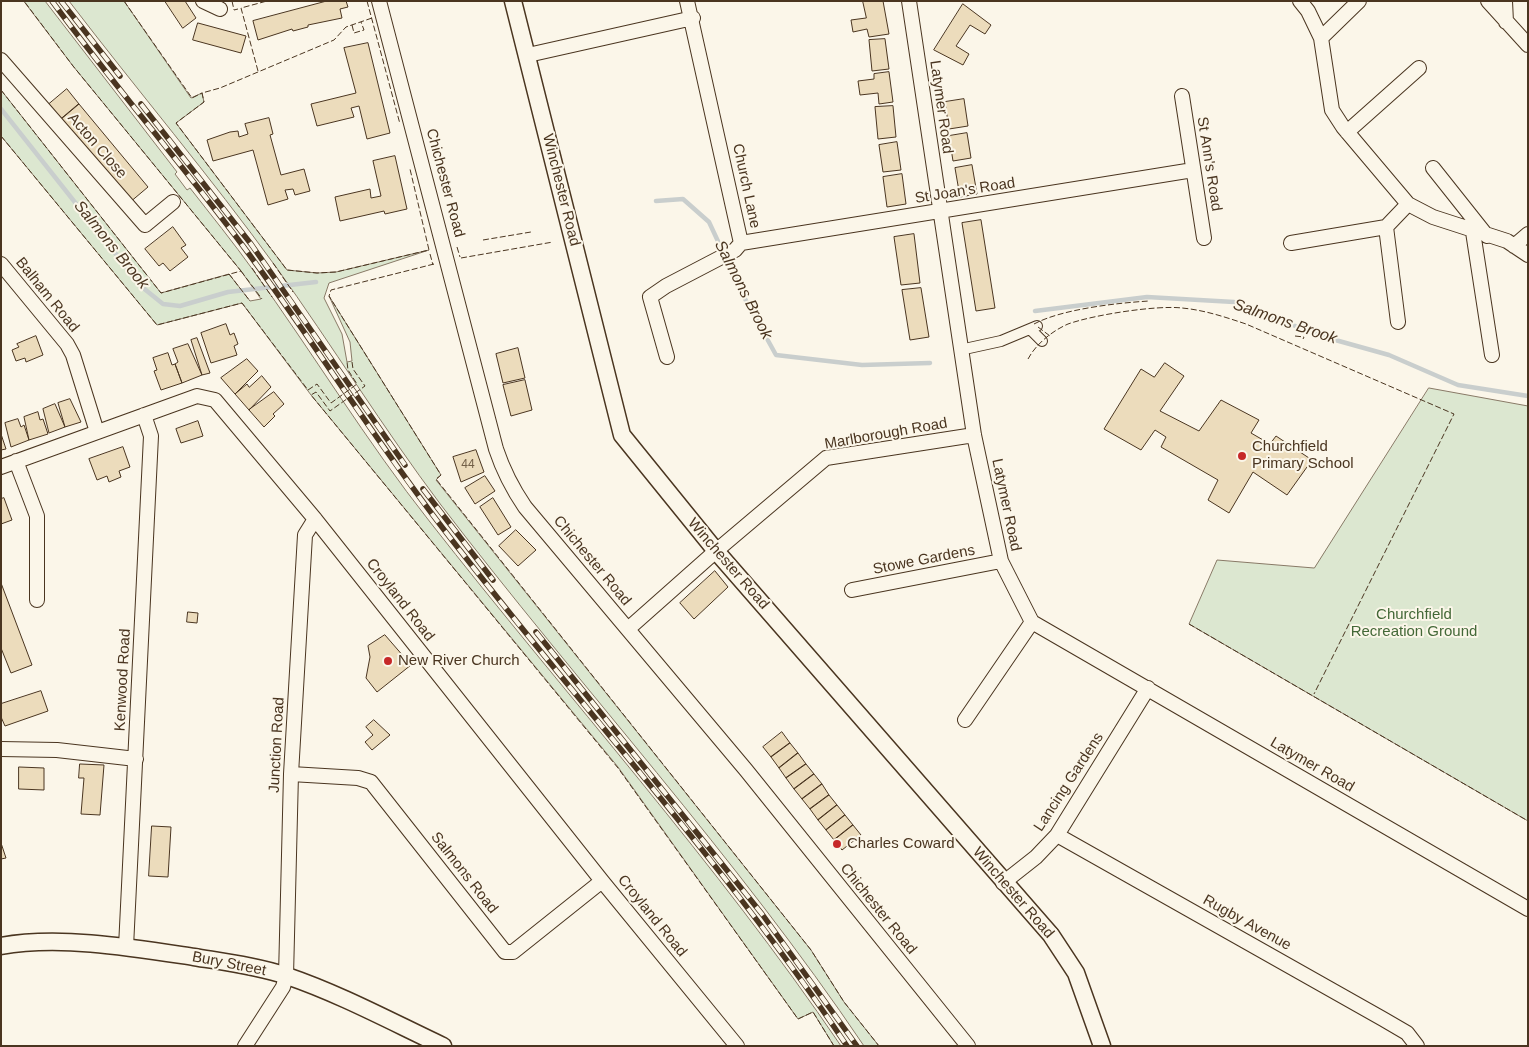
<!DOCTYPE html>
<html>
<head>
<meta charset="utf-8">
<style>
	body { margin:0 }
	#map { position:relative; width:1529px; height:1047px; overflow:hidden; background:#fbf6e9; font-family:Helvetica,sans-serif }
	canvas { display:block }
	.frame { position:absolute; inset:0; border:2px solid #4a3520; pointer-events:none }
</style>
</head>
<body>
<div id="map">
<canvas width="1529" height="1047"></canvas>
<div class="frame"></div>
</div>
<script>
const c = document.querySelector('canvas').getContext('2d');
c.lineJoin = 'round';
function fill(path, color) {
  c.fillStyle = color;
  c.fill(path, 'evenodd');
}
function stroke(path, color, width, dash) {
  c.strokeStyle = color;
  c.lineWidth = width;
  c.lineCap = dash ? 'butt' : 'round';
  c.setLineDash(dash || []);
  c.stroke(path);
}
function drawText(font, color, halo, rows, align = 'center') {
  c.font = font + ' Helvetica,sans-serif';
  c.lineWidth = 4;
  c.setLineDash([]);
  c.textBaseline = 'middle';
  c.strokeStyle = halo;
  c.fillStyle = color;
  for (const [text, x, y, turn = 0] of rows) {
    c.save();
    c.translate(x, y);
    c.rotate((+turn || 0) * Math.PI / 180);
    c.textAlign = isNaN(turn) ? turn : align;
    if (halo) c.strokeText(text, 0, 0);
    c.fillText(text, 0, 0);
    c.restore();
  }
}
const green = new Path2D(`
	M24,1H45L177,172L175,174L187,190L190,188C211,215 233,242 253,270C313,353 366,441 430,522C567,697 716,862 841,1046H834L813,1012L798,1019L618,767L311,395L242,303L157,325L1,136V90L161,293L229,274L250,301L261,299L241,271L73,66Z
	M69,1H124L191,98L202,93L204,102L176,123L287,270L317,273L336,272L429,250L329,283L324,298L342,334L347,362L352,361L350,342L329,296L441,475L436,480L811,950L844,1002L879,1046H864C736,856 580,687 441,505C383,428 332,345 276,267C210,176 137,90 69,1Z
	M1429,388L1528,406V821L1189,624L1217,560L1314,568Z`);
fill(green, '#dce7d0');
stroke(green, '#887966', 1);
stroke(new Path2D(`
	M1,109L142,287L163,304L180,306L228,292L316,282
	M656,201L683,199L709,222L744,297L776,355L862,365L930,363
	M1035,311L1147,297L1234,302L1321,336L1389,355L1458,385L1528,396`), '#c9cecd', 4.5);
const building = new Path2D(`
	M165,1H185L196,18L183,28Z
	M327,1H346L348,7L340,9L342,18L308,25V27L293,31L292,29L258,40L253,21Z
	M863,1H883L889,34L869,37L867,29L853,32L851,20L866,18Z
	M963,4L991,25L985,34L970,25L956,46L969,54L963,65L934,50Z
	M198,23L246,36L241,53L193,40Z
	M885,39L889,69L872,71L869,40Z
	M368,43L390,133L367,139L359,106L351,108L354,117L317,126L311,104L356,93L344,48Z
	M889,72L893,102L879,104L878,93L860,95L858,81L874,79V74Z
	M67,89L79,104L60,120L48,105Z
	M964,99L968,126L949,129L945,102Z
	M79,104L148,187L129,203L60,120Z
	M893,106L896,137L878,139L875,107Z
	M269,118L273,134L270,135L281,175L304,169L310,191L295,195L293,189L285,190L288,199L268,205L253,150L213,161L207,140L230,132L238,131L239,137L248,134L245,124Z
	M967,133L971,158L953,161L949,136Z
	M897,142L901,170L883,172L879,145Z
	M395,156L407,209L385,214L384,211L340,221L335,197L370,189L371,198L381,196L373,161Z
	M972,165L977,194L960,197L955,168Z
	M902,174L906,204L887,207L883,177Z
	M981,220L995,308L976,311L962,223Z
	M173,227L186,245L181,248L188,257L170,271L163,263L159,266L145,249Z
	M914,234L920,283L901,285L894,237Z
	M921,288L929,337L910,340L902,290Z
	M226,324L230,335L234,333L238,344L234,346L237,355L211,363L201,333Z
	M36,336L43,355L26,362L25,358L16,361L12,350L19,347L17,344Z
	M197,338L210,373L202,375L191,340Z
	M188,344L202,375L182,383L175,364L178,362L173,349Z
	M518,348L525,378L503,383L496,354Z
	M168,353L172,365L175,364L182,383L161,390L154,371L157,370L153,358Z
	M247,359L258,371L235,394L221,378Z
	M1165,363L1184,376L1160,411L1199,431L1221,400L1259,420L1251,433L1270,444L1276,436L1312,460L1287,495L1253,472L1229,513L1208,500L1218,480L1161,447L1166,437L1155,430L1141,450L1104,429L1141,369L1154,377Z
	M262,376L271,387L249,410L235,394L247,384L249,387Z
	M525,380L532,410L511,416L503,385Z
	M274,392L284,404L273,414L275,416L264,427L249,410Z
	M70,399L81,422L65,427L58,403Z
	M55,404L65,427L49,433L43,409Z
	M38,412L40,420L43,419L48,434L29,440L24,417Z
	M18,419L21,427L24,425L29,440L11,447L5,423Z
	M198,421L203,436L181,443L176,429Z
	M1,434L6,449L1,450Z
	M123,447L130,467L119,471L121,477L109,482L107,476L97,480L89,459Z
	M476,450L484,472L461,482L453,457Z
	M485,476L495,491L475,504L465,488Z
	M4,498L12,520L1,524V499Z
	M493,498L511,527L498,535L480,507Z
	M516,530L536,550L518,566L499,546Z
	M715,571L728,587L694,619L680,603Z
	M1,583L32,665L11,673L1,648Z
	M188,612L198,613L197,623L187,622Z
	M385,635L411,665L377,692L366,678L370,657L368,646Z
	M41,691L48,711L5,726L1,717V704Z
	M374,720L390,735L372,750L365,742L373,735L366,727Z
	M782,732L790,743L771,757L763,747Z
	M790,743L798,753L779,768L771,757Z
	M798,753L806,764L786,778L779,768Z
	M80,764L104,765L100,815L81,814L84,778H79Z
	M806,764L814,774L794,789L786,778Z
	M19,767L44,768V790L19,789Z
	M814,774L822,784L802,799L794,789Z
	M822,784L829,795L810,809L802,799Z
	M829,795L837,805L818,820L810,809Z
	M837,805L845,815L826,830L818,820Z
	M845,815L853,825L834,840L826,830Z
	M853,825L861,835L842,850L834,840Z
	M152,826L171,827L168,877L149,876Z
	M1,843L6,858L1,859Z`);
fill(building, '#ecdcbc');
stroke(building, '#4a3520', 1);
const pedestrian = new Path2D(`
	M1031,330L1042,341
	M960,350L1001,341L1037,326`);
const minor = new Path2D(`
	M203,1L220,9
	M379,1L496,449C503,470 512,488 525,507L746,770L968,1046
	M909,1L974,435L1001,561L1032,622L1528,909
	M1300,1L1308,11L1321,38L1332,110L1343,127L1408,204L1433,217L1507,241L1528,255
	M1488,1L1528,45
	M1505,1L1506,22
	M1321,38L1359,1
	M528,55L693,18
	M1,60L145,225L173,202
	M1182,96L1204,238
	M1347,132L1419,68
	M1433,168L1487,236
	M1386,227L1398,322
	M1473,232L1492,355
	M741,243L1193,170
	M1291,243L1386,227L1408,204
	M1514,246L1528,234
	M1,264L67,344L73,355L97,432
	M667,357L650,297L666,286L735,250L741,243L687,1
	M16,461L37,516V600
	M1,467L197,396L215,400L315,519L602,881L737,1046
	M852,590L1001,561
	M628,629L716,551L826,458L974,435
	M965,720L1032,622
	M1,749L57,750L136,759
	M291,774L358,778L371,782L505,952H513L602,881
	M1057,835L1383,1019L1407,1033L1417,1046
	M1003,883L1036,857L1057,835L1148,688
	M126,947L151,436L144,415
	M245,1046L283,987L286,976L291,774L305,535L315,519`);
const tertiary = new Path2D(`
	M513,1L622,435L716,551L1051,935L1076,973L1102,1046
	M1,946C60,935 135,948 194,957C224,962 257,966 287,976C340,994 392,1022 443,1046`);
stroke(pedestrian, '#4a3520', 12);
stroke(minor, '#4a3520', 16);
stroke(tertiary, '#4a3520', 19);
stroke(pedestrian, '#fbf6e9', 10);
stroke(minor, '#fbf6e9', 14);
stroke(tertiary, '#fbf6e9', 16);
const rail = new Path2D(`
	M52,1C113,84 181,163 243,246C312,339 374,439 445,531C578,704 726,865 847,1046
	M61,1L120,76
	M141,104L251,244L405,465
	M423,489L493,580
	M536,632L762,914L857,1046`);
stroke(rail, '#4a3520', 5.5);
stroke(rail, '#fbf6e9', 4, [11]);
stroke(new Path2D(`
	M124,1L192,98L202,93
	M232,1L234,10L238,9
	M367,1L400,124
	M372,18L346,27L334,40L220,88L202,93L204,102L176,123L287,270L317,273L336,272L429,250L410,169
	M352,25L354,33L364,30L361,22
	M258,71L241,8L267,1
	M1,90L161,293L241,271L73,66L24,1
	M1,136L157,325L242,303L308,390L317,384L331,403L357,384L348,370L347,362
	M483,240L531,232
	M457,247L460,257
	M430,254L433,265
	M461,258L553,242
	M273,263L293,292
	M434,264L331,290L329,296L441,475L436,479L811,950L844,1002L879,1046
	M252,268L272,297
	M241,271L262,299
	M229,274L250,301
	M1034,324C1062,309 1117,303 1149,301
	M1038,327L1050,336
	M1295,336L1304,337L1303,339
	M1028,359C1036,344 1052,331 1068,324C1093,315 1156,305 1182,308C1204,310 1225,317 1246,324L1454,414L1314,694
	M352,362L353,369L365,386L330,411L316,392L311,395L618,768L798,1019L813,1012L834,1046
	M1189,624L1528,821`), '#4a3520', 1, [6, 2.5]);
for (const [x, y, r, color] of [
	[1242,456,5,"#c62828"],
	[388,661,5,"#c62828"],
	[837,844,5,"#c62828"]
]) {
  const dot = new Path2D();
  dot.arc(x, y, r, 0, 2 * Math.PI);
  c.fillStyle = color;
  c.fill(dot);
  stroke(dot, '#fbf6e9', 2);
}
drawText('12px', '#725f47', null, [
	["44",468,465]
]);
drawText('15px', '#4a3520', '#fbf6e9', [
	["Latymer Road",941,107,82],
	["Acton Close",97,146,49],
	["St Ann's Road",1209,164,81],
	["Chichester Road",445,183,75],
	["Church Lane",746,186,78],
	["Winchester Road",561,190,76],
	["St Joan's Road",965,191,-9],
	["Balham Road",47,295,51],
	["Marlborough Road",886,434,-10],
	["Latymer Road",1006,505,78],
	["Stowe Gardens",924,560,-11],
	["Chichester Road",592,561,50],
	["Winchester Road",728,564,49],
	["Croyland Road",400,600,52],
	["Kenwood Road",123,680,-87],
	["Junction Road",277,745,-87],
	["Latymer Road",1312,765,30],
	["Lancing Gardens",1069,782,-57],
	["Salmons Road",464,873,52],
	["Winchester Road",1013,893,49],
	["Chichester Road",878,909,51],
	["Croyland Road",652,916,51],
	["Rugby Avenue",1247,923,29],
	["Bury Street",229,964,11]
]);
drawText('15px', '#4a3520', '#fbf6e9', [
	["Churchfield",1252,447],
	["Primary School",1252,464],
	["New River Church",398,661],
	["Charles Coward",847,844]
], 'left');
drawText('15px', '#436837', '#fbf6e9', [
	["Churchfield",1414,615],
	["Recreation Ground",1414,632]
]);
drawText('italic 16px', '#4a3520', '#fbf6e9', [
	["Salmons Brook",111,245,51],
	["Salmons Brook",743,290,63],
	["Salmons Brook",1285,322,19]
]);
</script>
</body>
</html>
